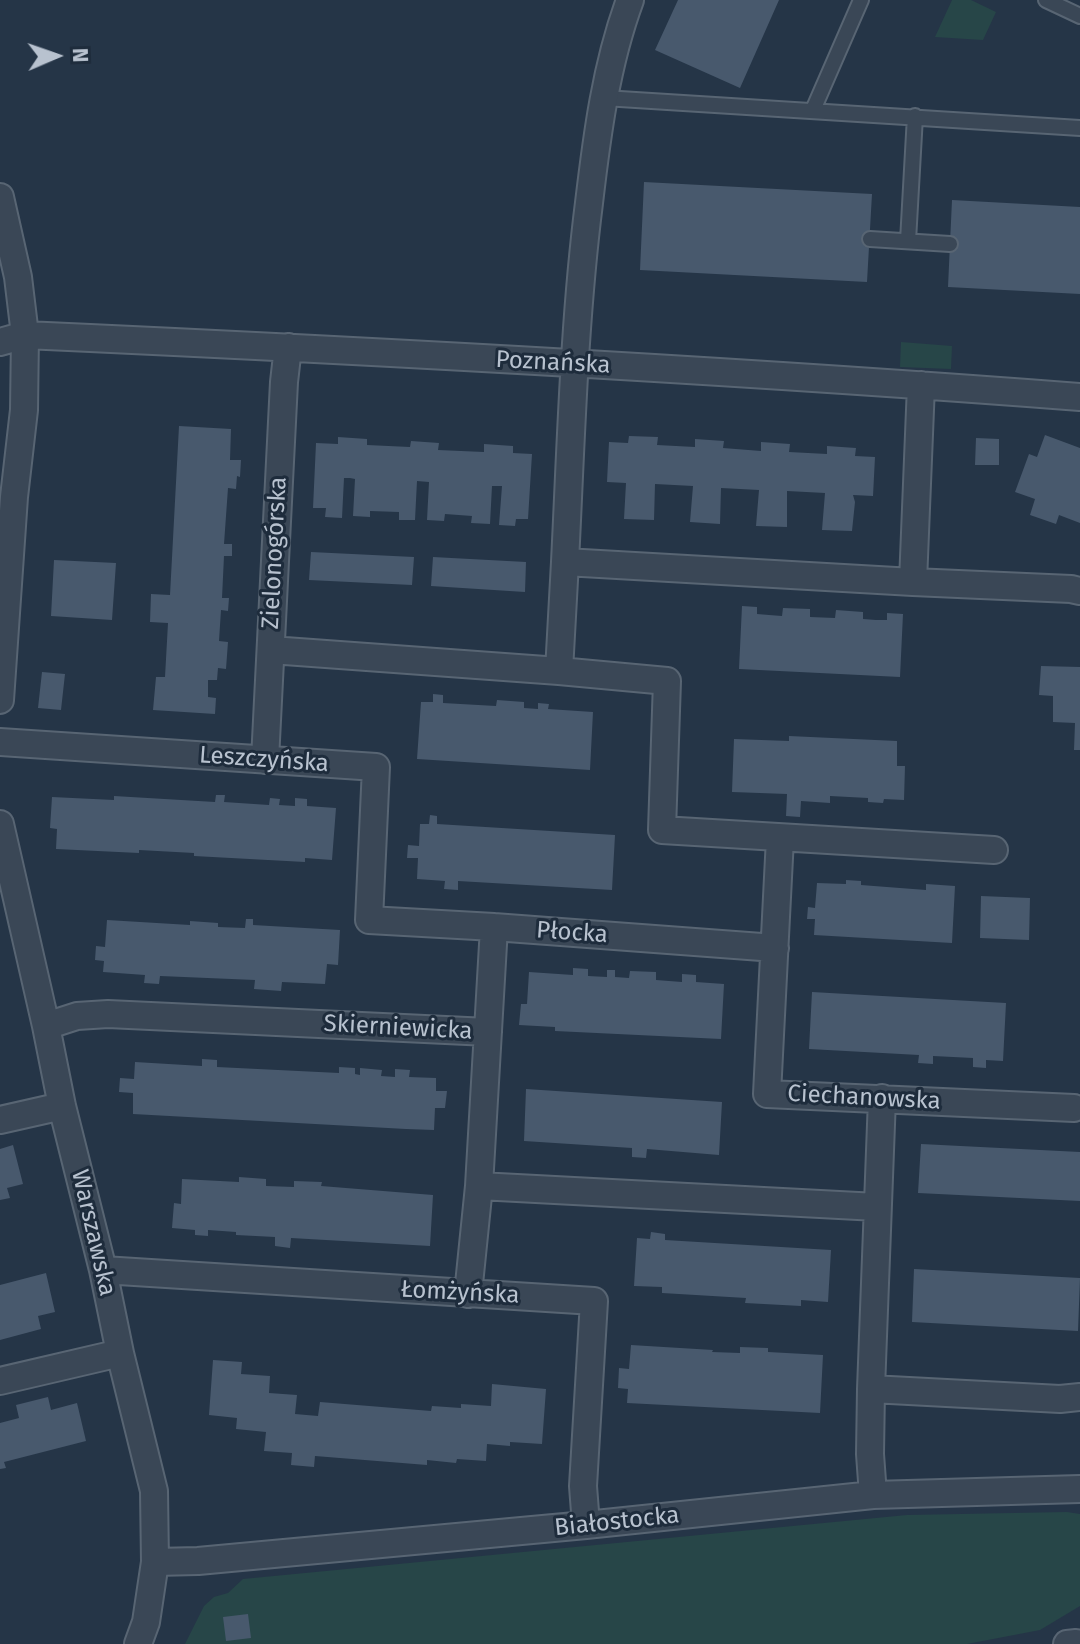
<!DOCTYPE html>
<html>
<head>
<meta charset="utf-8">
<style>
	body { margin:0 }
	#map { position:relative; width:1080px; height:1644px; overflow:hidden; background:#253547; font-family:"Fira Sans",sans-serif }
	canvas { display:block }
	.north { position:absolute; left:16px; top:16px; width:80px; height:80px; -webkit-text-stroke:6px #1e2c3c; paint-order:stroke; rotate:88deg; font-size:22px; font-weight:700; line-height:32px; text-align:center; color:#b8c2cf }
	.north::after { content:''; display:block; margin:auto; width:28px; height:36px; background:#b8c2cf; clip-path:polygon(50% 0,100% 100%,50% 72%,0 100%) }
</style>
</head>
<body>
<div id="map">
<canvas width="1080" height="1644"></canvas>
<div class="north">N</div>
</div>
<script>
const c = document.querySelector('canvas').getContext('2d');
c.lineJoin = 'round';
function fill(path, color) {
  c.fillStyle = color;
  c.fill(path, 'evenodd');
}
function stroke(path, color, width, dash) {
  c.strokeStyle = color;
  c.lineWidth = width;
  c.lineCap = dash ? 'butt' : 'round';
  c.setLineDash(dash || []);
  c.stroke(path);
}
function drawText(font, color, halo, rows, align = 'center') {
  c.font = font + ' "Fira Sans",sans-serif';
  c.lineWidth = 6;
  c.setLineDash([]);
  c.textBaseline = 'middle';
  c.strokeStyle = halo;
  c.fillStyle = color;
  for (const [text, x, y, turn = 0] of rows) {
    c.save();
    c.translate(x, y);
    c.rotate((+turn || 0) * Math.PI / 180);
    c.textAlign = isNaN(turn) ? turn : align;
    if (halo) c.strokeText(text, 0, 0);
    c.fillText(text, 0, 0);
    c.restore();
  }
}
fill(new Path2D(`
	M952,0H971L996,12L983,40L935,37Z
	M901,342L952,346L951,369L900,367Z
	M1067,1512L1080,1514V1606L1040,1630L967,1644H185L204,1606L214,1597L228,1593L243,1579L907,1515Z`), '#274648');
fill(new Path2D(`
	M678,0H779L740,88L655,50Z
	M644,182L872,194L867,282L640,270Z
	M952,200L1080,207V294L948,287Z
	M179,426L231,429L230,460H241L240,477L237,476L236,489L228,488L224,544H232V556H224L222,598H229L228,611L221,610L219,641L228,642L226,669L218,668L217,680H208V697L216,698L215,714L153,710L156,677H165L168,623L150,622L151,594L170,595Z
	M1045,435L1080,448V523L1059,515L1056,524L1030,515L1035,499L1015,492L1029,454L1037,457Z
	M629,436L658,437L657,445L695,447V439L724,441L723,448L761,451V442L790,444L789,452L827,454V446L856,448L855,456L875,457L873,496L853,495L855,502L852,531L822,530L825,493L787,491V527L756,526L759,490L721,488L720,524L690,522L693,486L655,484L654,520L624,519L626,483L607,482L609,442L628,443Z
	M338,437L367,439V445L410,447L411,441L439,443L438,450L484,452V444L513,446V453L532,454L528,519H516L515,526L499,525L502,486H492L490,524L471,523L472,516L445,514L444,521L427,520L429,482L417,481L415,520H399V512L370,511V517L353,516L355,479L350,478H344L342,518L325,517L326,508H313L316,443L338,444Z
	M976,438L999,439V465H975Z
	M311,552L414,557L412,585L309,580Z
	M433,557L526,562L525,592L431,586Z
	M54,560L116,563L112,620L51,616Z
	M742,606L757,607V614L769,615L782,616L783,608L810,609V617L835,618L836,610L863,612V619L876,620H887V613L903,614L900,677L739,669Z
	M1041,666L1080,667V750H1074L1075,723L1053,722V696L1039,695Z
	M42,672L65,674L61,710L38,708Z
	M433,694L443,695V703L496,706L497,700L524,702V708L538,709V703L549,704L548,709L593,712L590,770L417,759L421,702H433Z
	M789,736L897,741V766H905L904,800L884,799L883,803L868,802V798L830,796V803L801,801L800,817L786,816L787,794L732,792L734,739L789,741Z
	M216,795H225L224,802L269,805L270,798L280,799L279,805L295,806V798L307,799V806L336,808L332,860L305,858V862L194,856V853L139,850V853L56,849L57,829L50,828L52,797L114,800V796L215,802Z
	M430,815L437,816V824L615,835L612,890L458,881V890L444,889L445,881L417,879L418,858H407L408,845L419,846L420,824H429Z
	M846,880L861,881V885L926,890V884L955,886L952,943L814,935L815,919H807L808,907L815,908L817,883L846,884Z
	M981,896L1030,898L1029,940L980,938Z
	M246,919H253V925L340,930L338,965L327,964L325,984L282,982L281,991L254,989L255,980L160,976L159,984L144,983L145,975L103,972L104,961L95,960L96,946L105,947L107,920L190,925V921L218,923V927L245,928Z
	M573,968L588,969V976L607,977V970H615V977L629,978L630,971L656,972V980L682,982V974L696,975V982L724,984L721,1039L555,1031V1027L519,1025L521,1004H527L529,972L573,975Z
	M812,992L1006,1003L1003,1061L986,1060V1068L973,1067V1058L933,1056V1064L918,1063L919,1055L809,1049Z
	M202,1059L217,1060V1067L339,1073V1067L355,1068V1074L360,1075V1068L382,1070L381,1076L395,1077V1069L410,1070L409,1077L436,1078V1091H447L445,1108H435L434,1130L406,1129L133,1114V1093L119,1092L120,1078L134,1079L135,1062L202,1066Z
	M526,1089L722,1102L719,1155L647,1149L646,1158L632,1157V1148L524,1141Z
	M921,1144L1080,1152V1201L918,1193Z
	M13,1145L23,1184L7,1188L10,1198L0,1200V1149Z
	M239,1177L266,1179V1186L294,1187V1181L322,1182L321,1186L433,1195L430,1246L291,1238L290,1248L275,1246V1237L236,1235V1232L208,1230V1236L195,1235V1230L172,1228L174,1203L181,1204L182,1179L239,1182Z
	M651,1232L665,1234V1240L831,1250L828,1302L801,1300V1306L745,1303L746,1298L662,1293V1287L634,1286L637,1238L650,1239Z
	M914,1269L1080,1278L1078,1331L912,1322Z
	M46,1273L55,1312L38,1316L41,1329L0,1340V1285Z
	M631,1345L713,1350L712,1352L740,1353V1347L768,1348V1352L823,1355L820,1413L627,1403L628,1389L618,1388L619,1368L629,1369Z
	M213,1360L242,1362L241,1374L270,1376L269,1393L297,1395L295,1414L318,1416L320,1402L431,1411L432,1406L461,1408V1404L491,1406L492,1384L546,1389L542,1444L510,1442V1446L487,1444L486,1461L457,1459L456,1463L427,1460V1465L315,1456L314,1467L291,1465L292,1453L264,1451L266,1432L236,1429L237,1418L209,1415Z
	M48,1397L51,1410L77,1403L86,1441L4,1462L6,1468L0,1469V1423L19,1418L16,1405Z
	M248,1614L251,1638L226,1641L223,1617Z`), '#48596d');
const service = new Path2D(`
	M1046,0L1080,16
	M604,98L1080,128
	M813,110L861,0
	M870,239L950,244
	M908,241L915,116`);
const minor = new Path2D(`
	M0,197L18,277L25,335L24,410L14,497L0,700
	M0,342L25,335C377,351 729,370 1080,397
	M921,385L913,582L1071,589L1080,591
	M565,562C571,442 574,322 589,203C597,135 606,65 630,0
	M913,582L565,562L559,671L667,681L662,830L994,850
	M271,650L559,671
	M0,742L376,767L369,920L494,927L775,948
	M265,760L284,382L288,347
	M0,824L46,1026L62,1106L103,1270L120,1353L154,1491L155,1562L146,1622L138,1644
	M780,838L767,1094L1074,1108
	M46,1026L77,1016L108,1014L488,1032
	M882,1098L871,1389L1060,1399L1080,1397
	M0,1120L62,1106
	M479,1186L877,1207
	M103,1270L594,1301L583,1486L586,1525
	M468,1294L479,1186L494,927
	M0,1381L120,1353
	M871,1389L870,1454L873,1495
	M155,1562L198,1561L586,1525L873,1495L1080,1489
	M1067,1644L1076,1643`);
stroke(service, '#586573', 18);
stroke(minor, '#586573', 30);
stroke(service, '#3a4756', 14);
stroke(minor, '#3a4756', 26);
drawText('24px', '#b8c2cf', '#1e2c3c', [
	["Poznańska",553,363,3],
	["Zielonogórska",275,553,-87],
	["Leszczyńska",264,760,4],
	["Płocka",572,933,4],
	["Skierniewicka",398,1028,3],
	["Ciechanowska",864,1098,3],
	["Warszawska",93,1233,77],
	["Łomżyńska",460,1293,3],
	["Białostocka",617,1522,-6]
]);
</script>
</body>
</html>
